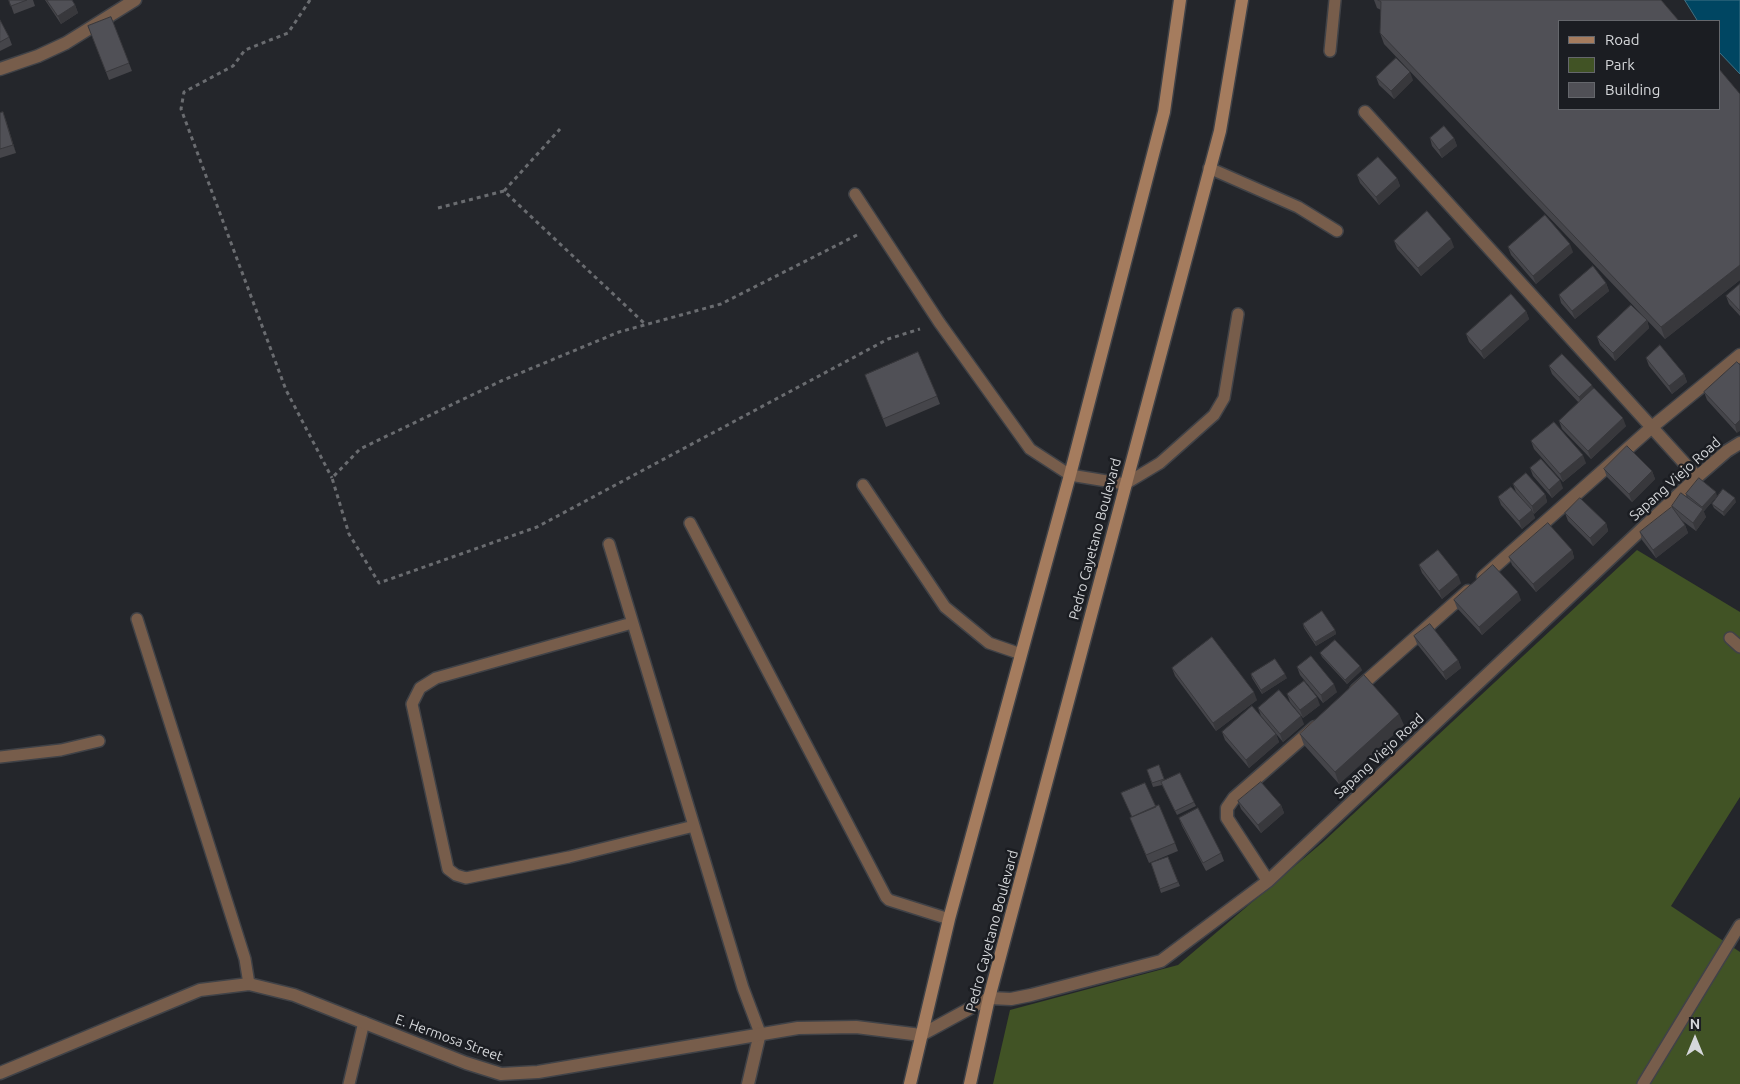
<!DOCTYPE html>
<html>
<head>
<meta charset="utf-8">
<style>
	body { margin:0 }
	#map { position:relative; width:1740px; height:1084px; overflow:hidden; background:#24262b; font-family:Ubuntu,sans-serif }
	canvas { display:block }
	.legend { position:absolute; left:1558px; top:20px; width:162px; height:90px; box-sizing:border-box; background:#1b1d22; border:1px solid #65676c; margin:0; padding:6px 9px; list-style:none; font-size:15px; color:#d5d7da }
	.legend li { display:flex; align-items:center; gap:10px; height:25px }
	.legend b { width:25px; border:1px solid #65676c }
	.north { position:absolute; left:1670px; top:1014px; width:50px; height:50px; -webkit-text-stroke:4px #1b1d22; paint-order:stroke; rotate:0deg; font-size:14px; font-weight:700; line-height:20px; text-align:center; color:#d5d7da }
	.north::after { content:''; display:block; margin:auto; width:18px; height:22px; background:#d5d7da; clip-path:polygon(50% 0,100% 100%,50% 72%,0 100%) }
</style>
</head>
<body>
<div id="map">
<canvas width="1740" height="1084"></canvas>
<ul class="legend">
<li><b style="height:6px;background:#a57c5e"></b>Road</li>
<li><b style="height:14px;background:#415325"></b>Park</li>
<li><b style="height:14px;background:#505056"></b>Building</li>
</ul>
<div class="north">N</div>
</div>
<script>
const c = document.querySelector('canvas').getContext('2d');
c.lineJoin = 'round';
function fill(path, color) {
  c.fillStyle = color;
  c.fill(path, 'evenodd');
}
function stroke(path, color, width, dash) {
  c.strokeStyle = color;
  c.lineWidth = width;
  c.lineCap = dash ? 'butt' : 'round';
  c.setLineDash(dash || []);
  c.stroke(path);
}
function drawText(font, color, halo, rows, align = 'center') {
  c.font = font + ' Ubuntu,sans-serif';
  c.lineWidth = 5;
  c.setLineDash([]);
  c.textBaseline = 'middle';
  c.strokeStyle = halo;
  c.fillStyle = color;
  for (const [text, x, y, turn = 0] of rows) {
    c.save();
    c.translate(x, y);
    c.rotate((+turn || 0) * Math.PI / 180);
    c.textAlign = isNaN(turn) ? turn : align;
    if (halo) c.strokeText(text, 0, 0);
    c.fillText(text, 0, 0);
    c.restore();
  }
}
fill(new Path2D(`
	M1637,550L1740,612V797L1671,906L1740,952V1084H993L1010,1010L1178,965L1323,842Z`), '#415325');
const water = new Path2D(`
	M1685,0H1740V74L1719,52V21H1698Z`);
fill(water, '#004662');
stroke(water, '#407286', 1);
const service = new Path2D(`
	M1330,51L1335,0
	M1209,168L1298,207L1337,231
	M855,194L939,322L1030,449L1070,475L1125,484L1160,463L1214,415L1224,398L1238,314
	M863,485L945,607L989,643L1021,654
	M690,523L886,897L889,900L949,919
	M609,544L743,988L760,1033
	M137,619L245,959L249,984
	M632,623L436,678L420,688L412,704L448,869L456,875L466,878L569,857L694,826
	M1730,638L1740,647
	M0,757L61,750L99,741
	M349,1084L364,1022
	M1643,1084L1740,925`);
const minor = new Path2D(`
	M0,69L38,56L66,43L135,0
	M1365,112L1697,477
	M1483,577L1652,427L1740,355
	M1356,690L1468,591
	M1268,881L1227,818V808L1234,798L1315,727
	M989,998L1011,999L1031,995L1161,961L1268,881L1697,477L1727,451L1740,443
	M748,1084L760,1033`);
const tertiary = new Path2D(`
	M0,1073L200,990L249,984L294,995L466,1063L501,1074L538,1072L798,1028L856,1027L921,1035L989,998`);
const secondary = new Path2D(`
	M910,1084L949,919L1070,475L1164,112L1180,0
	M970,1084L989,998L1220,131L1242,0`);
stroke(service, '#404247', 14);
stroke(minor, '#404247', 15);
stroke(tertiary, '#404247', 15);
stroke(secondary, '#404247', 15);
stroke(new Path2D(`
	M310,0L288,33L245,50L233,66L184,92L181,109L286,390L332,478
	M504,191L560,129
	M438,208L504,191L645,324
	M857,235L721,304L619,332L501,381L360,449L332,478L349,534L379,583L537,527L888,339L920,329`), '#6a6c70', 3, [4, 4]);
stroke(service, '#775d4b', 11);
stroke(minor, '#775d4b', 12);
stroke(tertiary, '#775d4b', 12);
stroke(secondary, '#a57c5e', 12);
fill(new Path2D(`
	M9,0H33L35,6L14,14Z
	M45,0H72L75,5L78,13L61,24Z
	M1374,0H1661L1740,94V280L1665,339L1384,44L1380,33L1381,10L1377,8Z
	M111,17L132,71L109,80L88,26Z
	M0,20L9,37L12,45L0,51Z
	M1376,77L1413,80L1394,99L1379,85Z
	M3,112L16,153L0,158V113Z
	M1430,138H1454L1457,146L1442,158L1432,146Z
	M1357,175L1397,178L1400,186L1379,205L1360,183Z
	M1394,241L1454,247L1421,276L1397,249Z
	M1508,247L1573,252L1536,284L1511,255Z
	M1606,283L1609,291L1575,319L1561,303L1559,295Z
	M1740,284V316L1729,304L1726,296Z
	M1526,311L1529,319L1484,359L1469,342L1466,334Z
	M1647,320L1649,328L1615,361L1600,345L1597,337Z
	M1646,358L1684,374L1687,382L1672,394L1649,366Z
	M1737,362V433L1707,400L1704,392Z
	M1549,366L1592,385L1593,390L1626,426L1591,459L1562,429L1559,421L1579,403L1552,374Z
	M865,375L937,396L940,404L886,427Z
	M1531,441L1586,463L1563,482L1534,449Z
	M1530,468L1563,488L1552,498L1533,476Z
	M1604,469L1652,471L1655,479L1632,502L1607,477Z
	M1513,484L1545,494L1547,502L1534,514L1532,511L1535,518L1522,529L1501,505L1498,497L1525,503L1516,492Z
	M1686,494L1717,496L1704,511H1703L1706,517L1696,531L1680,519L1685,525L1688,533L1656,558L1642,540L1640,532L1673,509L1672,506L1688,498Z
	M1736,502L1724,516L1714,508L1712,504Z
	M1565,513L1606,523L1608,531L1593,546L1568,521Z
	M1572,550L1574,558L1536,592L1512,565L1509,557Z
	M1419,565L1461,583L1442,599L1422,573Z
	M1454,600H1521L1482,635L1457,608Z
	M1303,624L1335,630L1336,634L1316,646L1304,628Z
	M1414,636L1458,660L1461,668L1446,680L1417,644Z
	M1320,653L1362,670L1347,684L1322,657Z
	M1297,667L1337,692L1323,703L1300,675Z
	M1172,668L1257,700L1216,731L1175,676Z
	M1251,674L1287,678L1262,694L1252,678Z
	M1287,694L1320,705L1303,718L1290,702Z
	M1258,708L1304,724L1283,742L1261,716Z
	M1404,725L1339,784L1304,745L1300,734Z
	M1222,732L1276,734L1279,742L1249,768L1225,740Z
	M1159,765L1165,781L1194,802L1196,806L1177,815L1162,785L1153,787L1147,770Z
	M1238,801L1281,805L1284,813L1261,833L1241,809Z
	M1156,807L1175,843L1178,851L1149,863L1130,818Z
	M1179,818L1221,853L1224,861L1206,871L1182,826Z
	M1168,857L1180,886L1161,893L1151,863Z`), '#45454a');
fill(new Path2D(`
	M75,5L78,13L61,24L58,16Z
	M1410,72L1413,80L1394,99L1391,91Z
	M3,112L6,120L16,153L13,145Z
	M1454,138L1457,146L1442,158L1439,150Z
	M1397,178L1400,186L1379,205L1376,197Z
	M1451,239L1454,247L1421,276L1418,268Z
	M1570,244L1573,252L1536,284L1533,276Z
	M1740,265V280L1665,339L1661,327Z
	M1606,283L1609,291L1575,319L1572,311Z
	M1526,311L1529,319L1484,359L1481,351Z
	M1647,320L1649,328L1615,361L1613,353Z
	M1684,374L1687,382L1672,394L1669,386Z
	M1592,385L1594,393L1582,405L1579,397Z
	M1623,418L1626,426L1591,459L1588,451Z
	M1740,420V431L1737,433L1735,425Z
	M1583,455L1586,463L1563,482L1560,474Z
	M1652,471L1655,479L1632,502L1629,494Z
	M1560,480L1563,488L1552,498L1549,490Z
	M1716,492L1717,496L1704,511L1702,507Z
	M1545,494L1547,502L1534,514L1532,506Z
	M1735,498L1736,502L1724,516L1723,512Z
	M1703,509L1706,517L1696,531L1693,523Z
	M1532,510L1535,518L1522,529L1519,521Z
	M1606,523L1608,531L1593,546L1590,538Z
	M1685,525L1688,533L1656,558L1653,550Z
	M1572,550L1574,558L1536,592L1533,584Z
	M1458,575L1461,583L1442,599L1439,591Z
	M1518,592L1521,600L1482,635L1479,627Z
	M1335,630L1336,634L1316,646L1315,642Z
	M1458,660L1461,668L1446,680L1443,672Z
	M1360,666L1362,670L1347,684L1345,680Z
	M1285,674L1287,678L1262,694L1261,690Z
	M1334,684L1337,692L1323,703L1321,695Z
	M1254,692L1257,700L1216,731L1213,723Z
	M1317,697L1320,705L1303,718L1300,710Z
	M1399,714L1404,725L1339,784L1335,772Z
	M1301,716L1304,724L1283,742L1280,734Z
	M1276,734L1279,742L1249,768L1246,760Z
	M1281,805L1284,813L1261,833L1258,825Z`), '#38383c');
const building = new Path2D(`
	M9,0H27L11,6Z
	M47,0H72L75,5L58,16Z
	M1378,0H1661L1679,21H1559V109H1719V69L1740,94V265L1661,327L1380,33L1381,2Z
	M111,17L129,63L106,72L88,26Z
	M0,20L9,37L0,42Z
	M1396,58L1410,72L1391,91L1376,77Z
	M3,112L13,145L0,149V113Z
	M1444,126L1454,138L1439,150L1430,138Z
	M1378,157L1397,178L1376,197L1357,175Z
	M1427,211L1451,239L1418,268L1394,241Z
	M1545,215L1570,244L1533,276L1508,247Z
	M1593,266L1606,283L1572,311L1559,295Z
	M1740,284V311L1726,296Z
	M1511,294L1526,311L1481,351L1466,334Z
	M1631,305L1647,320L1613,353L1597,337Z
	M1660,345L1684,374L1669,386L1646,358Z
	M918,352L937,396L883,419L865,375Z
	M1562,354L1592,385L1579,397L1549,366Z
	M1737,362L1740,365V420L1735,425L1704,392Z
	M1594,388L1623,418L1588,451L1559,421Z
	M1554,422L1583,455L1560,474L1531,441Z
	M1627,446L1652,471L1629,494L1604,469Z
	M1541,459L1560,480L1549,490L1530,468Z
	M1526,473L1545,494L1532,506L1513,484Z
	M1699,478L1716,492L1702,507L1686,494Z
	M1511,487L1532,510L1519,521L1498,497Z
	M1723,489L1735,498L1723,512L1712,504Z
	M1681,493L1703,509L1693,523L1672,506Z
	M1580,498L1606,523L1590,538L1565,513Z
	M1672,507L1685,525L1653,550L1640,532Z
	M1548,523L1572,550L1533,584L1509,557Z
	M1438,550L1458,575L1439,591L1419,565Z
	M1493,565L1518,592L1479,627L1454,600Z
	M1322,611L1335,630L1315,642L1303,624Z
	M1430,624L1458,660L1443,672L1414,636Z
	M1212,637L1254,692L1213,723L1172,668Z
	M1335,640L1360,666L1345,680L1320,653Z
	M1311,656L1334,684L1321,695L1297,667Z
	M1275,659L1285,674L1261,690L1251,674Z
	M1364,675L1399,714L1335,772L1300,734Z
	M1304,681L1317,697L1300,710L1287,694Z
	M1279,690L1301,716L1280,734L1258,708Z
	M1252,706L1276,734L1246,760L1222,732Z
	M1159,765L1164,779L1152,783L1147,770Z
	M1180,773L1194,802L1175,811L1161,782Z
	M1261,782L1281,805L1258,825L1238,801Z
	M1145,783L1156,807L1132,817L1121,793Z
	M1159,805L1175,843L1146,855L1130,818Z
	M1198,808L1221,853L1203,863L1179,818Z
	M1168,857L1178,882L1160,889L1151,863Z`);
fill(building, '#505056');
stroke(building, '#38383c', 1);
drawText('14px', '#d5d7da', '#1b1d22', [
	["Sapang Viejo Road",1675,479,-42],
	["Pedro Cayetano Boulevard",1095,539,-75],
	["Sapang Viejo Road",1379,756,-43],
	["Pedro Cayetano Boulevard",992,931,-75],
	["E. Hermosa Street",449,1038,20]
]);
</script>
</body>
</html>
